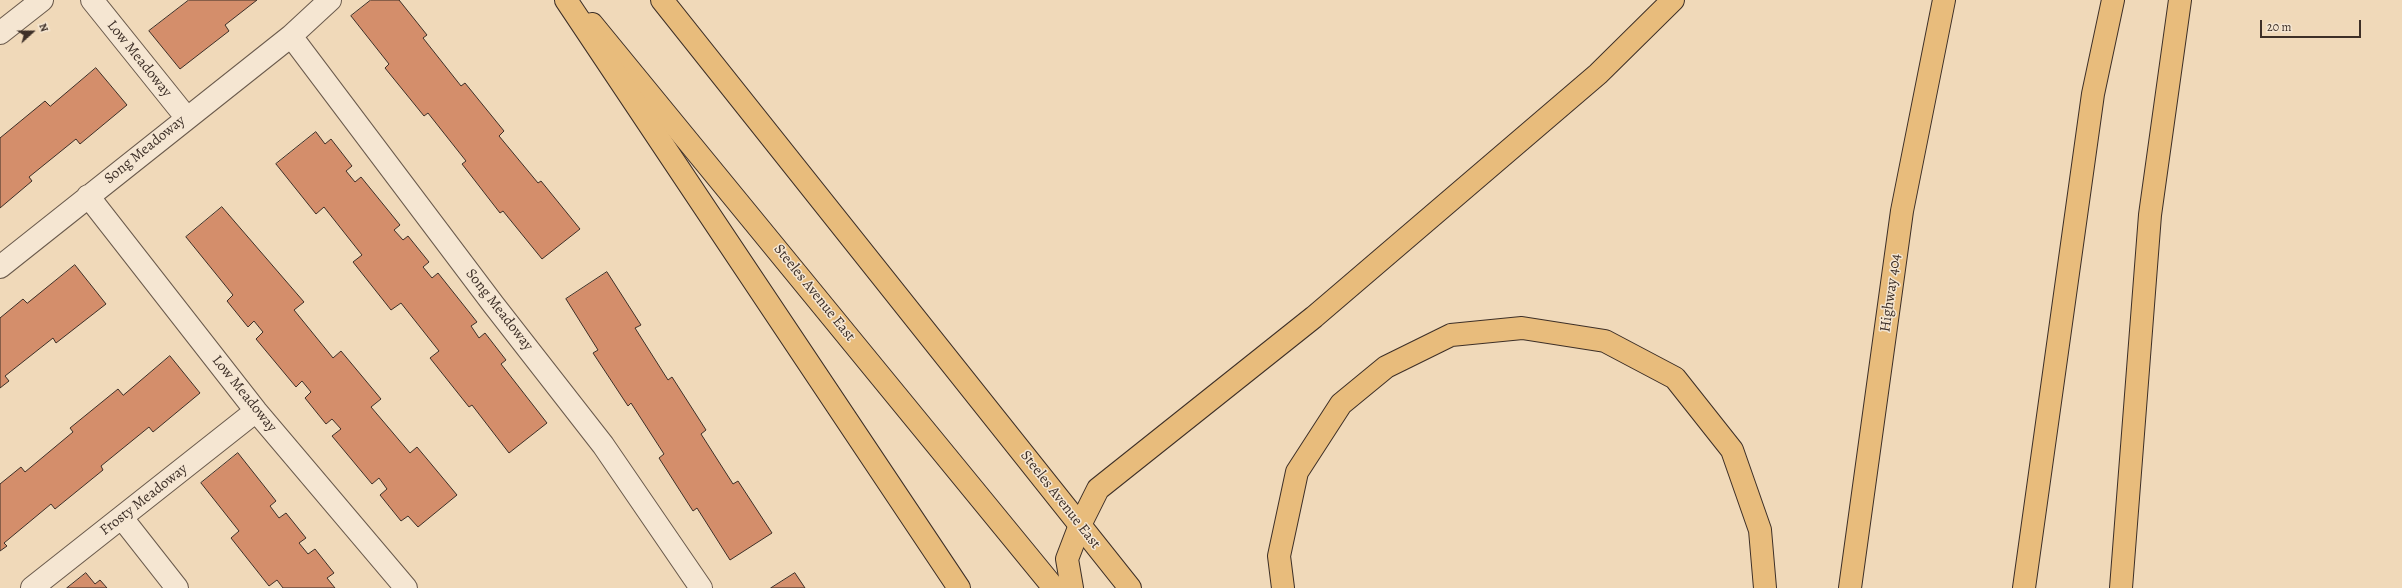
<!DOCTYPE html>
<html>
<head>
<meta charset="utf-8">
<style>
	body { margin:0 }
	#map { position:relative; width:2402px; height:588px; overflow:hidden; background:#f0d9b9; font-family:Alegreya,serif }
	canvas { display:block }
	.north { position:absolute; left:12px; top:12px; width:40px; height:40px; -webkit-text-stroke:3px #f5e6d2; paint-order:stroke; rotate:69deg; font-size:11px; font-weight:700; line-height:16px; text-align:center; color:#3d2f27 }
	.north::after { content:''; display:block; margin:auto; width:14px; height:18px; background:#3d2f27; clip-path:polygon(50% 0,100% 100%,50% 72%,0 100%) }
	.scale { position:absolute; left:2260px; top:20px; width:101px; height:18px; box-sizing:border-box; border:2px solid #3d2f27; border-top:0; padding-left:5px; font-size:12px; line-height:14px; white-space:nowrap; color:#3d2f27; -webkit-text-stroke:3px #f5e6d2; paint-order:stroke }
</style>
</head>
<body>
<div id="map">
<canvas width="2402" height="588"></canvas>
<div class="north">N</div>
<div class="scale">20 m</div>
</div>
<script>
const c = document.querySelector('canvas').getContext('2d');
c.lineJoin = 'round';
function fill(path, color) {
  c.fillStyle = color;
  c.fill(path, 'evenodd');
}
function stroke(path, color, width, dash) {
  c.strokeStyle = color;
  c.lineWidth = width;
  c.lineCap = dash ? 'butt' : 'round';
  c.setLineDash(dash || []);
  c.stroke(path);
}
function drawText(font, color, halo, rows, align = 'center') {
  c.font = font + ' Alegreya,serif';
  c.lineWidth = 3;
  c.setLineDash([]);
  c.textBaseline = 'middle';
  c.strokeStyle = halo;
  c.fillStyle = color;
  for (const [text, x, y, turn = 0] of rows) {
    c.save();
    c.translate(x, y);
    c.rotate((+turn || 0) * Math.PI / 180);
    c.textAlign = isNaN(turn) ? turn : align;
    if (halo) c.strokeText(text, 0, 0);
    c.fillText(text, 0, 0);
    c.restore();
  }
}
const building = new Path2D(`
	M189,0H257L225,25L229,31L180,69L149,31Z
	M371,0H399L427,35L423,38L461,86L465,83L504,131L499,136L538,183L541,181L580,229L542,259L503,211L500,213L462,164L466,161L428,113L424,116L385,68L389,64L351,16Z
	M96,68L127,105L80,144L76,139L29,177L32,181L0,208V138L45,101L50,106Z
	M316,132L325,144L331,139L352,166L346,171L355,182L361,177L400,225L394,230L403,240L408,236L429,262L423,267L432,278L438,273L477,322L471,326L479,338L485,333L506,360L501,364L547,423L509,453L472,405L469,407L430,358L439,351L401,303L391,310L353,262L362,255L324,207L316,214L276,164Z
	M222,207L304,302L294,310L333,358L341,351L381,399L371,407L410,453L417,447L457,495L418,527L408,516L401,521L380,495L387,489L379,478L372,484L332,436L341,429L332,419L326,424L305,398L311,392L302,381L296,387L256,339L263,332L254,321L248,327L227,301L233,295L186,237Z
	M75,265L106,304L56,343L53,338L5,376L9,381L0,388V318L23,299L27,303Z
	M607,272L641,325L635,328L668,380L672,377L706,430L701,434L733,484L738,481L772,533L730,560L697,508L693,511L659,458L664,454L631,403L628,406L593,353L598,350L566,299Z
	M170,356L200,393L153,432L149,427L101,466L103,470L55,509L51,504L4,543L7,546L0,551V484L21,467L25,472L73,432L70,428L118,389L123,395Z
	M238,453L276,501L270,506L279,518L286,513L306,538L299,543L308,554L315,549L334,573L327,578L335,588H283L277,580L269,586L231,538L239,531L201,483Z
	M86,573L95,584L100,580L107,588H67Z
	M795,573L805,588H771Z`);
fill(building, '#d48e6b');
stroke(building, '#3d2f27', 1);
const minor = new Path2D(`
	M92,0L186,117
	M0,33L42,0
	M291,36L330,0
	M88,196L256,411L406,588
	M0,267L291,36L493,304L603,445L701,588
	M122,518L177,588
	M32,588L256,411`);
const major = new Path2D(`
	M662,0L1130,588
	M592,24L1054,588`);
const highway = new Path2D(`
	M566,0L959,588
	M1072,588L1067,559L1080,525L1098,489L1314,317L1598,74L1673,0
	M1283,588L1279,556L1297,472L1341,404L1386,367L1451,335L1522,328L1605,341L1675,378L1732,450L1760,530L1765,588
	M1850,588L1902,211L1944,0
	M2024,588L2093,94L2113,0
	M2121,588L2150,215L2180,0`);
stroke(minor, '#6a5a4c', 24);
stroke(major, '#3d2f27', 24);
stroke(highway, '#3d2f27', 24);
stroke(minor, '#f5e6d2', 22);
stroke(major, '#e8bc7c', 22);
stroke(highway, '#e8bc7c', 22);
drawText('15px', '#3d2f27', '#f5e6d2', [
	["Low Meadoway",139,59,51],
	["Song Meadoway",145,150,-39],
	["Steeles Avenue East",814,293,51],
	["Highway 404",1891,293,-82],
	["Song Meadoway",499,310,52],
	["Low Meadoway",244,394,51],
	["Frosty Meadoway",144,500,-38],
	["Steeles Avenue East",1060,500,52]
]);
</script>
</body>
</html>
